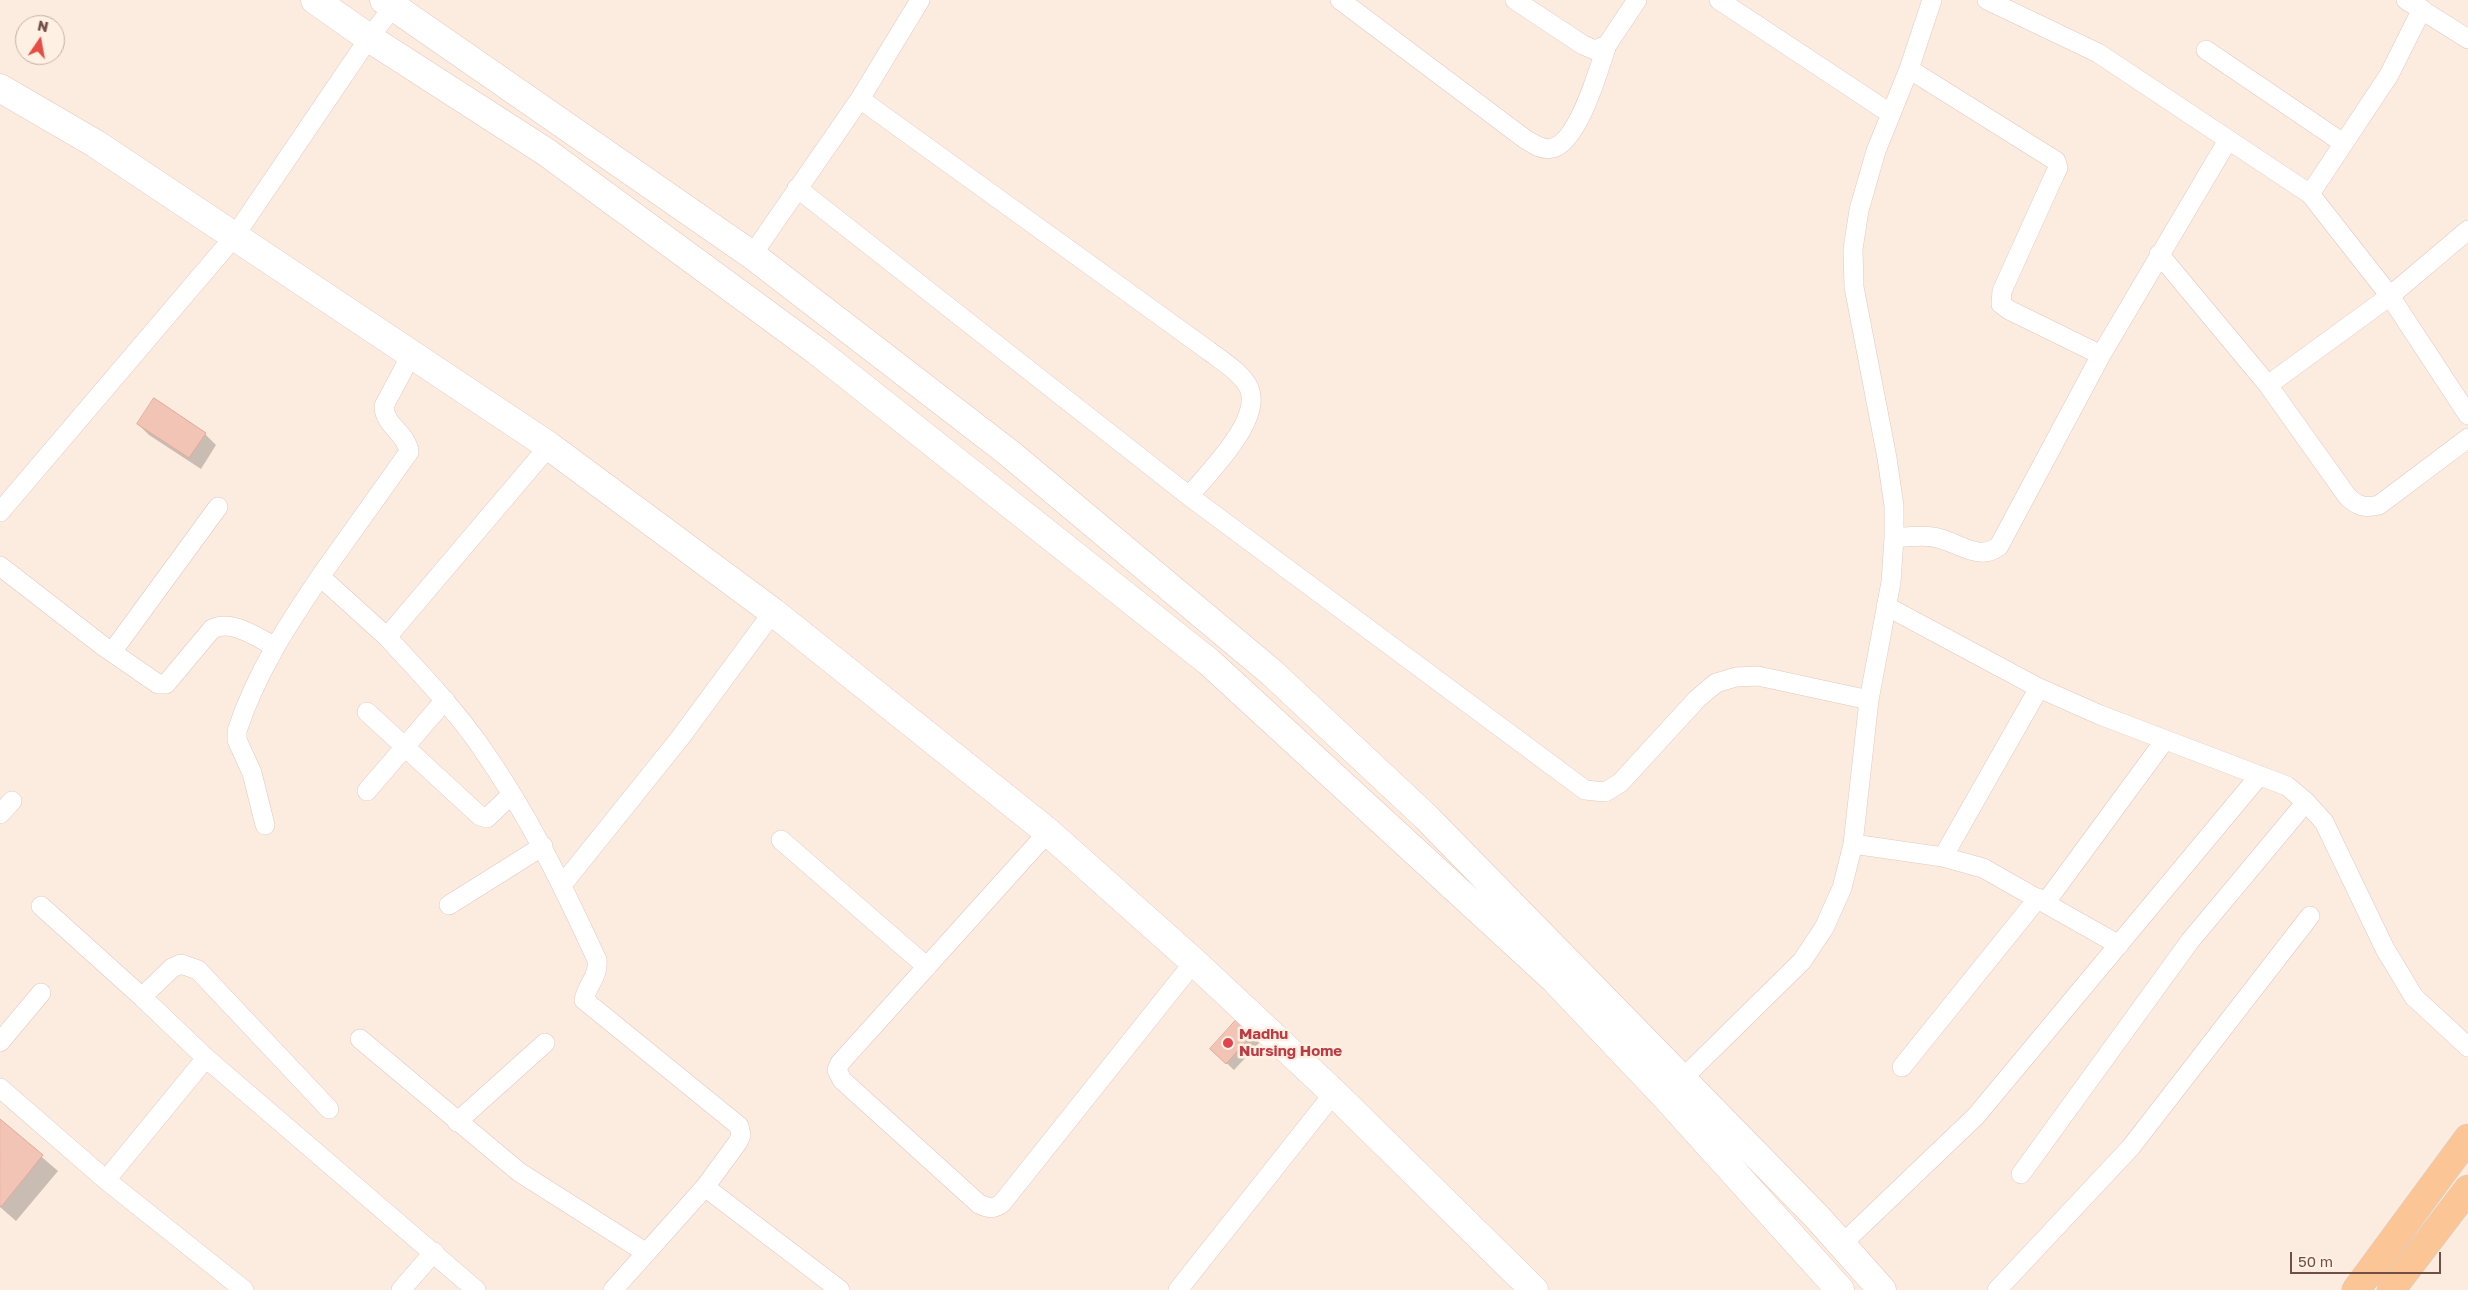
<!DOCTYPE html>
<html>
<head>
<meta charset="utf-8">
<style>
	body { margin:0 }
	#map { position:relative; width:2468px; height:1290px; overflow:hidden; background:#fcecdf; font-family:"Golos Text",sans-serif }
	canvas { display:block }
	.north { position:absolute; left:15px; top:15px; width:50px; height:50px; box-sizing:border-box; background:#fff0e4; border:1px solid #c6b0a5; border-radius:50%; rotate:12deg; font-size:14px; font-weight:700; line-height:20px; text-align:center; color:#714f47 }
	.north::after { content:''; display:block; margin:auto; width:18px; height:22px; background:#e64d43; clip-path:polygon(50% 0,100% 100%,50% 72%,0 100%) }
	.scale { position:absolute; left:2290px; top:1252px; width:151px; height:22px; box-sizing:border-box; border:2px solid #714f47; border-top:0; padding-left:6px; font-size:15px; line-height:18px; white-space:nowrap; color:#714f47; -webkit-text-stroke:4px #fff0e4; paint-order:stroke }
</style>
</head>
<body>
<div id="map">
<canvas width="2468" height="1290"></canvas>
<div class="north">N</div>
<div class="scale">50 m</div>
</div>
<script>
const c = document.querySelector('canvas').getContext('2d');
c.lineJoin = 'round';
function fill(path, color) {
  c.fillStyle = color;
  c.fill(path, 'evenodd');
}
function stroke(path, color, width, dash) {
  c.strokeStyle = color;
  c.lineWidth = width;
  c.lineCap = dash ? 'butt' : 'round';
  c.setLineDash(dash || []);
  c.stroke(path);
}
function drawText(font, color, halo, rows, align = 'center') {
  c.font = font + ' "Golos Text",sans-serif';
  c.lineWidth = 5;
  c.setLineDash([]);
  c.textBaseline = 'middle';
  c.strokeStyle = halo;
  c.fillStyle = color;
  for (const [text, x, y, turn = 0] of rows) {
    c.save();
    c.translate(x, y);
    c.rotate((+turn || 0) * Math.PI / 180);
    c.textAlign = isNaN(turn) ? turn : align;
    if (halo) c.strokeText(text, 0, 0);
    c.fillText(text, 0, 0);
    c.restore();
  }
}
fill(new Path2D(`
	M138,424L205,434L216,445L201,469L149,435Z
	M1237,1021L1260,1042L1234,1070L1219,1056Z
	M0,1121L58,1171L16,1221L0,1207Z`), '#0003');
const building = new Path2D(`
	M154,398L206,433L189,458L137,424Z
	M1237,1019L1253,1034L1226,1064L1210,1049Z
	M0,1119L43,1155L1,1207L0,1206Z`);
fill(building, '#f1c4b6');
stroke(building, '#e3a897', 1);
const street = new Path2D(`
	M1340,0L1525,139C1533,144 1543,151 1553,148C1579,141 1599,68 1607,45
	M1515,0L1583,45L1595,50L1607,45L1637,0
	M1719,0L1891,114
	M1987,0L2098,53L2310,194L2390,296L2468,415
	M2406,0L2468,39
	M2206,50L2343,143
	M1909,69L2056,161L2058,168L2054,176L2002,291L2001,304L2009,310L2101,355
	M860,99L1209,351C1222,361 1242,373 1249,388C1263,420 1208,473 1189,496
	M797,188L1189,496L1585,790L1605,792L1620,783L1697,699L1716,683L1736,677L1758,676L1869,700
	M2310,194L2389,75L2422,9
	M2159,254L2268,385L2347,496C2358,507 2365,508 2379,505L2468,438
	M752,255L860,99L920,0
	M2268,385L2390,296L2468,230
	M549,446L387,637C420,673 453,707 481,747C528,814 563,886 597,960C599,976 587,985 584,1000L739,1126L741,1135L738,1142L705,1187L613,1290
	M0,512L234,237L369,38L393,7
	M1894,538C1907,537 1921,535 1933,537C1956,540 1978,563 1999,546L2101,355L2228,140
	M0,566L103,646L158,684H166L212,629C232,619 256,637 274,646
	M1886,606L2039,688L2100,715L2287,786L2306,802L2324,822L2385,949L2414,997L2468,1047
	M387,637L324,580L322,574L409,452C407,433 384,426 384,406L411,355
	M112,652L218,507
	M367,712L480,816L487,818L511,795
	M367,791L445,700
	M0,814L12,801
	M265,825L252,773L237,740V731C256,673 288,624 322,574
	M1048,832L840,1063L837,1070L842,1080L979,1204C988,1208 993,1210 1002,1203L1194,962
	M781,840L927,967
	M1853,844L1943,857L1983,868L2119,945
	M1943,857L2039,688
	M562,885L680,738L773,612
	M2046,902L2165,740
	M449,905L543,846
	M41,906L142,997L206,1058L476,1290
	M142,997L172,968L181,964L198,970L329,1109
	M360,1039L519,1172L645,1252
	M0,1042L41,993
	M1902,1067L2038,898
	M1675,1086L1802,961L1824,928L1842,888L1853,844L1869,700L1891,582L1894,538V506L1887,458L1854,287L1853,249L1859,210L1876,151L1909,69L1932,0
	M0,1088L106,1180L244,1290
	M457,1122L545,1043
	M2021,1174L2190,941L2306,802
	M106,1180L206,1058
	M705,1187L840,1290
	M1841,1245L1976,1116L2259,776
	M401,1290L434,1252
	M1178,1290L1334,1093
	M1997,1290L2131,1147L2310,916`);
const secondary = new Path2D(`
	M315,0L369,38L546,152L817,351L1209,662L1555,980L1665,1096L1840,1290
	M384,0L752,255L1009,453L1271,672L1426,817L1818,1218L1882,1290
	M0,88L96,144L549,446L773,612L1048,832L1194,962L1334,1093L1534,1290`);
const primary = new Path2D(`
	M2356,1290L2468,1138
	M2391,1290L2468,1189`);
stroke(street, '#e1c8be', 20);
stroke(secondary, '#e6c8bb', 29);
stroke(primary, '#d7cecb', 29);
stroke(street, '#fff', 19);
stroke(secondary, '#fff', 28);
stroke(primary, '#fbc596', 28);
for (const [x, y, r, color] of [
	[1228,1043,6,"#e0444e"]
]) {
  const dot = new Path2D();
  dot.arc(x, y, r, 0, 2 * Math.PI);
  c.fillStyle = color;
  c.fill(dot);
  stroke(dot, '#fff0e4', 2);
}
drawText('bold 15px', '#be3a42', '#fff0e4', [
	["Madhu",1239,1034],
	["Nursing Home",1239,1051]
], 'left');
</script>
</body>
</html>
